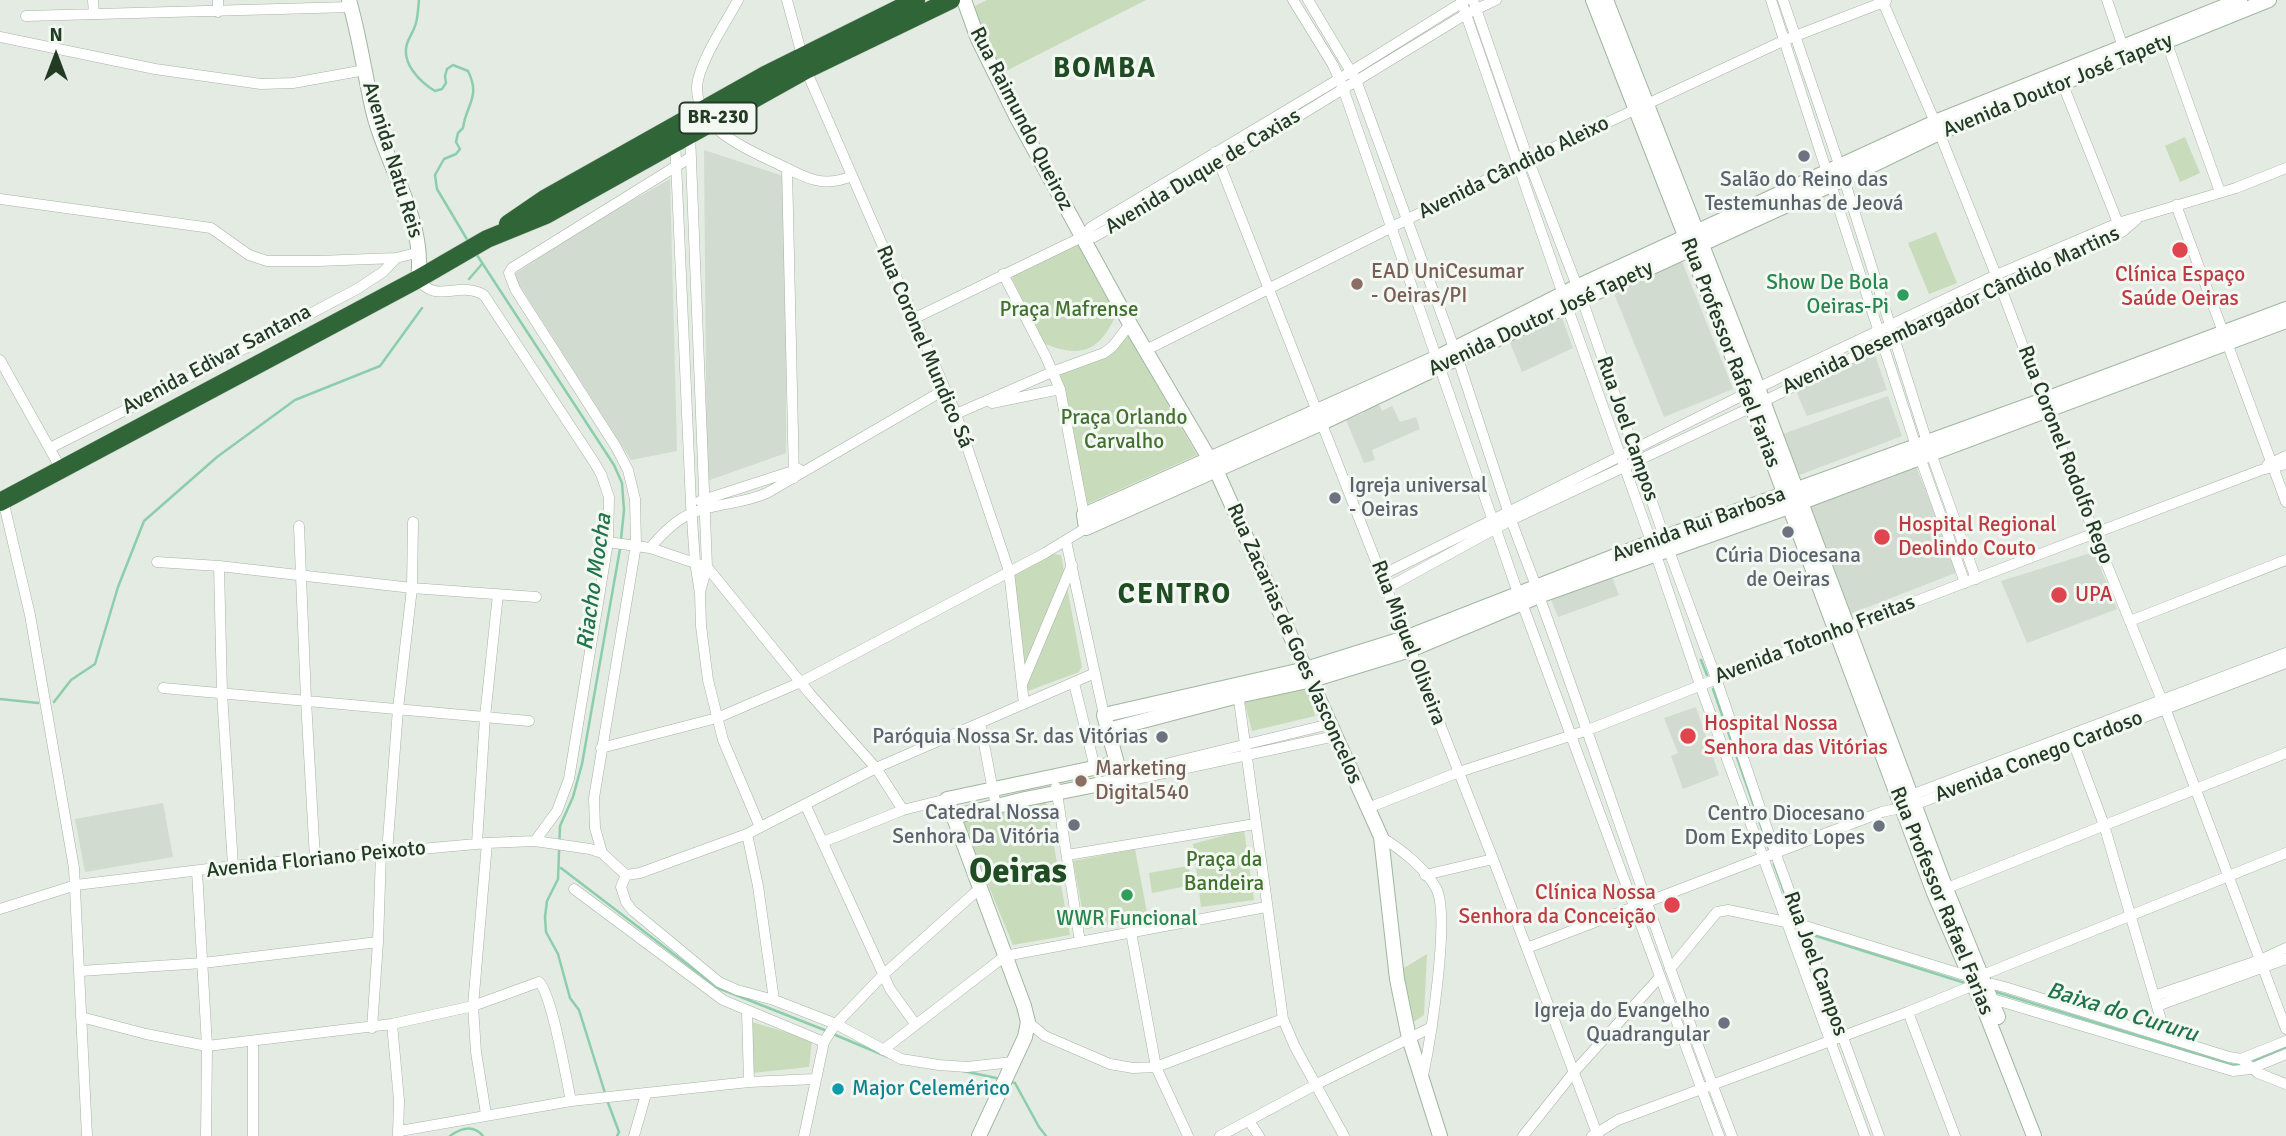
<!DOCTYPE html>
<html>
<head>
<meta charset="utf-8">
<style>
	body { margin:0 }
	#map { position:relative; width:2286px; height:1136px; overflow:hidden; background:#e3ebe2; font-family:Signika,sans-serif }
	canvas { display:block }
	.north { position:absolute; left:21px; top:21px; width:70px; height:70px; -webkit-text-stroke:5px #f3f8f2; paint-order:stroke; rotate:0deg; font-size:19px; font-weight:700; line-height:28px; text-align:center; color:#233b24 }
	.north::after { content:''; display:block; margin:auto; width:24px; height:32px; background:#233b24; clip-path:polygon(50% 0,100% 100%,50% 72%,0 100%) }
</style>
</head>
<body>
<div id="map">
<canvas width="2286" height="1136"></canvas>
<div class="north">N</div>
</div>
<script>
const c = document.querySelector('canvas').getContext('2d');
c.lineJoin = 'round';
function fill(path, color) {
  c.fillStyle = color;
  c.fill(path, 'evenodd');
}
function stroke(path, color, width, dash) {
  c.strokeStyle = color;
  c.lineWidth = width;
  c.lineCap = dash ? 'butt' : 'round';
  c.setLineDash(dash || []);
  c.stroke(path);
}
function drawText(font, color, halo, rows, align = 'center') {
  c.font = font + ' Signika,sans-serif';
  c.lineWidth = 6;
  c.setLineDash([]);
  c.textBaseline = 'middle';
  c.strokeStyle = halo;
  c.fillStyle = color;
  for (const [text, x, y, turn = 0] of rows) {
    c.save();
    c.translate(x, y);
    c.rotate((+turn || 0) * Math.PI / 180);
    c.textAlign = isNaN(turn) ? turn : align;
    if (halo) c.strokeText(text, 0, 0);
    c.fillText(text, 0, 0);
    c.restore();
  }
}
fill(new Path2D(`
	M704,150L783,176L786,300V453L707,481Z
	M670,179L677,451L631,460L513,275L589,225Z
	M1681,259L1733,389L1664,417L1611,286Z
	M1562,318L1573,348L1522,372L1509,340Z
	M1873,349L1887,390L1807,416L1794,387Z
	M1888,396L1902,436L1797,476L1783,434Z
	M1378,403L1382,411L1392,406L1400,422L1416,417L1420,429L1372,450L1375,460L1364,463L1346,420L1364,413L1362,408Z
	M1914,461L1958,572L1850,614L1806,502Z
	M2094,552L2117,609L2027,643L2001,581Z
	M1611,574L1619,595L1558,617L1550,597Z
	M1696,707L1719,775L1683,789L1671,756L1678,753L1664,718Z
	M163,803L173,857L85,872L75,819Z`), '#d1dbd0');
fill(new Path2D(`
	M987,0H1146L1000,74L969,9Z
	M2185,137L2200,173L2180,182L2165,146Z
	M1936,232L1957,283L1929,294L1908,243Z
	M1073,244L1079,245L1099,284L1117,313C1100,350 1084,359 1045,344L1012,279L1015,271Z
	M1128,335L1197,455L1085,505L1072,426L1058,364C1092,366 1108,363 1128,335Z
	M1045,553L1061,555L1082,667L1079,672L1028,691L1019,628L1014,567Z
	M1306,681L1315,716L1252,731L1243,696Z
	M1045,796L1070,935L1013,945L961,819Z
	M1244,830L1254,900L1201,907L1193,844Z
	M1135,849L1148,918L1086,929L1073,861Z
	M1188,866L1192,885L1152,893L1149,873Z
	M1427,954L1424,1015L1406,1027L1399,971Z
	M752,1022L812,1040L809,1067L752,1073Z`), '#c8dbbb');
stroke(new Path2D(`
	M419,0C418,8 418,16 416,23C414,31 409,37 407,44C401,63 420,82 435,91L442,89L446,83L445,76L447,69L453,65L468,71C481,97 466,105 463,128L458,133L456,142L460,149L456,154L444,159L435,175L437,189L468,241
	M475,252L614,465L622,483L624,510L620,549L582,764L573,797L560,826L558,879L547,901L545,917L546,932L558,954L570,998L579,1010L605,1093
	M469,279L482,264
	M1701,660L1707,675
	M1713,689L1769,849
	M0,699L38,703
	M54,702L71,680L95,664L118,587L144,521L217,457L295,400L380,366L422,308
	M1774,864L1798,930
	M561,868L718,988L827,1031
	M1810,934L1965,983
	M1996,992L2233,1065H2240
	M833,1034L888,1057
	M2254,1061L2286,1048
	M963,1071L1001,1079
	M1011,1082L1015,1083L1039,1127L1046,1136
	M607,1100L619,1132L617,1136
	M450,1136C461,1128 473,1124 483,1136`), '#8cceac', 2.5);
const street = new Path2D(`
	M93,0L94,14
	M218,0V12
	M738,0C727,21 697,65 697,88C697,130 749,150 780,165C791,170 803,177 815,180C827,183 840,181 852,176
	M787,0L806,70L956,414L1009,571L1024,704
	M1293,0L1333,65L1343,88L1518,593
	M1308,0L1356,80L1458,359L1511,520L1536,586
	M1461,0L1567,306L1656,555L1700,685L1865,1136
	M1473,0L1528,159L1582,299L1669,551L1716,678L1775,852L1879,1136
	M1771,0L1916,446L1965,583
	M1783,0L1844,179L1927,442L1976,579
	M1882,0L1935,122L1996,275L2094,533L2165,708L2286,1029
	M2107,0L2125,53
	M26,16L351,7
	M0,37L155,69L261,84L293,83L365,70
	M2165,38L2220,192
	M2061,80L2120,228
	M690,134L707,567L700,592
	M675,139L691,504L695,562L700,593L701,626L708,680L723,740L760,827
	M1215,152L1493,859L1598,1136
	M787,168L794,478
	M0,199L211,228L249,255L267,261H318L396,258L420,252
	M2176,205L2286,502
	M1082,237H1094L1220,164L1466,14L1496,0
	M1003,274L1045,355L1060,389L1084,515
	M418,279C436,305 459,280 484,295L594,462L601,474L609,497L608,542L569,779L557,811L535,841
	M913,319L1082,237L1091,227L1339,79L1466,0
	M1146,350L1518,164L1785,40L1886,1
	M0,360L61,469
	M992,403L1060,389
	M956,414L1052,372L1104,353L1113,346L1130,324
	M50,448L183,381L357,289L383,272L396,258
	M2267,465L2286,456
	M3,500L30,615L74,868L87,1136
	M700,501L799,469
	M299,526L306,700L315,859
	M1066,541L1104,715
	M608,542L650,548L707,567L810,694L876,768L903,810
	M650,548C661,535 675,520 692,513C716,503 743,504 767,493L944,390
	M157,562L219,566L412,588L536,597
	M219,566L222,693L233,866
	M1382,575L1745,394L1996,275L2118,223L2236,188L2286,168
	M1387,588L1511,520L1752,407L2000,285L2122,232L2136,220
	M1539,596C1605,776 1663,958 1732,1136
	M1522,603L1719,1136
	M2130,621L2286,560
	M1074,683L1095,768
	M1022,684L1072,565
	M163,688L529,721
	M1238,693L1283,1019L1295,1047L1344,1136
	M980,723L996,806
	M2072,739L2104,825L2166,1037
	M601,748L717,718L801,682L1045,553L1086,528
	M1120,775L1330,724
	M1122,782L1335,736
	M1056,787L1080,942
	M1906,797L2286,653
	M805,804L890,989L916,1025
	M1368,808L1459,772L1588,730L1848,627L2261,470L2286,464
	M747,834L758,886L774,1000
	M1381,837C1401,849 1425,868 1436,888C1451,915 1430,1042 1423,1076
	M823,842L903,810L947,799
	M477,843L485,717L498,594
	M387,853L398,709L412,588L413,522
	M602,853L595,828L594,798L636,545L635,499L628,470L616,447L515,289L509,273L512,268L691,157
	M1067,855L1255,824
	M197,871L207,1046L206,1136
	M626,875L640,873L747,834L876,768L1095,673
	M626,875L621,887L626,902L632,910L719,982L737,990L774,1000L836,1024L901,1059L939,1065L967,1067L1013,1062
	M1425,875L1493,859
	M574,889L723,1000L824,1042
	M1942,890L2286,753
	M0,909L76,885L233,866L487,843L535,841L590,849L602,853L626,875
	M1802,925L1971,977L1990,972L2286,853
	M1131,932L1156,1067L1188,1136
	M1527,948L1882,812L1914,805L2286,663
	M1670,969L1717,912L1728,910L1786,922
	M80,971L203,963L378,942
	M2154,996L2260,960L2286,948
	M1986,997L2233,1071L2250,1069L2286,1054
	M2157,1006L2286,959
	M747,1011L749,1082
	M1908,1012L1955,1136
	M81,1017L146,1034L207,1046L392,1024L473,1006L539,982C552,994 566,1078 571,1101
	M1028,1022L1045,1036L1110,1064L1133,1068L1156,1067L1283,1019
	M392,1024L399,1100L398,1135
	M372,1028L378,942L381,853
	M253,1042V1136
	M883,1050L1005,956L1266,907
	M2241,1059L2286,1041
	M486,1114L476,1052L473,1006L487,843
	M1249,1121L1259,1136
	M400,1131L571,1101L749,1082L815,1079
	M634,1136L646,1094
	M804,1136L824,1042L834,1026L883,975L979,889
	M1220,1136L1315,1085L1432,1027
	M1523,1136L1574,1072L1659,978
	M1592,1136L1618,1120L1908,1012L1974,985L1993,984L2008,988L2229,1057L2241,1059L2258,1073L2286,1084`);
const secondary = new Path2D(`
	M349,0C360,38 365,77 374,115C388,169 426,222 418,279
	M964,0L978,39L1017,118L1130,324L1216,470L1381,837L1397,979L1409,1038L1440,1136
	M1593,0L1752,407L1934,893L1985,1011L2034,1136
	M1606,0L1763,401L1946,889L1998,1017
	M2240,0L1935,122L1576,287L1438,357L1084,515L1086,528L1322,423L1567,306L1844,179L1939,133L2269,0
	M1108,730L1238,696L1312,680L1410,650L1539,596L1789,507L2286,321
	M953,817L1025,799L1111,782H1122L1104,715L1306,669L1405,638L1651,542L2043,400L2286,309
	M979,1136L1025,1037L1028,1022L1024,1006L947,799L1117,763`);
const highway = new Path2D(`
	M508,224L546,198L765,75L916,0
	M0,502L418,279L487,239L546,215L806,70L951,0`);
stroke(street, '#a6b3a5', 11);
stroke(secondary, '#a1b6a1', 16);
stroke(highway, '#c1c8c2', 19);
stroke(street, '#fff', 10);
stroke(secondary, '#fff', 14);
stroke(highway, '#306637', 18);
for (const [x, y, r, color] of [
	[1804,156,7,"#6b7280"],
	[2180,250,9,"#e0444e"],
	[1357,284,7,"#8d6e63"],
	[1903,295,7,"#2e9e5b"],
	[1335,498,7,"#6b7280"],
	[1788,532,7,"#6b7280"],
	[1882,537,9,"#e0444e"],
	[2059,595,9,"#e0444e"],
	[1688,736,9,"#e0444e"],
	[1162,737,7,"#6b7280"],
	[1081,781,7,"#8d6e63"],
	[1074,825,7,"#6b7280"],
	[1879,826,7,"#6b7280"],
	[1127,895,7,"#2e9e5b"],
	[1672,905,9,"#e0444e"],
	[1724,1023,7,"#6b7280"],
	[838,1089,7,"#0f9aa8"]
]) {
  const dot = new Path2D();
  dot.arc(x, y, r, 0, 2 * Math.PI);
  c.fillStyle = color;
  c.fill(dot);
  stroke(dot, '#f3f8f2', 2.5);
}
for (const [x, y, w] of [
	[718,118,77]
]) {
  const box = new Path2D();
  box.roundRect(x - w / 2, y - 15.5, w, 31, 5);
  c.fillStyle = '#f3f8f2';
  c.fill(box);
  stroke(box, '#233b24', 2);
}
drawText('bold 19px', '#233b24', null, [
	["BR-230",718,118]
]);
drawText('21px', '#233b24', '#f3f8f2', [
	["Avenida Doutor José Tapety",2058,86,-22],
	["Rua Raimundo Queiroz",1021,119,63],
	["Avenida Natu Reis",392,160,73],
	["Avenida Cândido Aleixo",1514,168,-26],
	["Avenida Duque de Caxias",1203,172,-31],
	["Avenida Desembargador Cândido Martins",1951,311,-25],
	["Avenida Doutor José Tapety",1541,319,-25],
	["Rua Coronel Mundico Sá",924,347,67],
	["Rua Professor Rafael Farias",1730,353,69],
	["Avenida Edivar Santana",217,360,-28],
	["Rua Joel Campos",1627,429,71],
	["Rua Coronel Rodolfo Rego",2065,455,69],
	["Avenida Rui Barbosa",1699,525,-20],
	["Avenida Totonho Freitas",1815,640,-21],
	["Rua Miguel Oliveira",1408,643,69],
	["Rua Zacarias de Goes Vasconcelos",1294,644,66],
	["Avenida Conego Cardoso",2039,757,-21],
	["Avenida Floriano Peixoto",316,860,-6],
	["Rua Professor Rafael Farias",1941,901,68],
	["Rua Joel Campos",1815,964,70]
]);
drawText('21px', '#5b616d', '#f3f8f2', [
	["Salão do Reino das",1804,180,"center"],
	["Testemunhas de Jeová",1804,204,"center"],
	["Igreja universal",1349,486,"left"],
	["- Oeiras",1349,510,"left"],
	["Cúria Diocesana",1788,556,"center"],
	["de Oeiras",1788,580,"center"],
	["Paróquia Nossa Sr. das Vitórias",1148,737],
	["Catedral Nossa",1060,813],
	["Senhora Da Vitória",1060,837],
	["Centro Diocesano",1865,814],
	["Dom Expedito Lopes",1865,838],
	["Igreja do Evangelho",1710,1011],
	["Quadrangular",1710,1035]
], 'right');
drawText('21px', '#785e54', '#f3f8f2', [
	["EAD UniCesumar",1371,272],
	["- Oeiras/PI",1371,296],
	["Marketing",1095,769],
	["Digital540",1095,793]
], 'left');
drawText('21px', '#be3a42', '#f3f8f2', [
	["Clínica Espaço",2180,275,"center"],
	["Saúde Oeiras",2180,299,"center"],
	["Hospital Regional",1898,525],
	["Deolindo Couto",1898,549],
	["UPA",2075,595],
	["Hospital Nossa",1704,724],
	["Senhora das Vitórias",1704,748],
	["Clínica Nossa",1656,893,"right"],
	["Senhora da Conceição",1656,917,"right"]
], 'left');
drawText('21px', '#27864d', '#f3f8f2', [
	["Show De Bola",1889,283],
	["Oeiras-Pi",1889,307],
	["WWR Funcional",1127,919,"center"]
], 'right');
drawText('21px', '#41702f', '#f3f8f2', [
	["Praça Mafrense",1069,310],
	["Praça Orlando",1124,418],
	["Carvalho",1124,442],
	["Praça da",1224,860],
	["Bandeira",1224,884]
]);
drawText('21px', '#0d838f', '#f3f8f2', [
	["Major Celemérico",852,1089]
], 'left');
drawText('italic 23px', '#20744a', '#f3f8f2', [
	["Riacho Mocha",595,582,-82],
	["Baixa do Cururu",2122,1013,17]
]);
c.letterSpacing = '2px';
drawText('bold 28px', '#204c24', '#f3f8f2', [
	["BOMBA",1105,70],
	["CENTRO",1175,596]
]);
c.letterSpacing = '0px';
drawText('bold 35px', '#204c24', '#f3f8f2', [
	["Oeiras",1018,873]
]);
</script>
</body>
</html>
